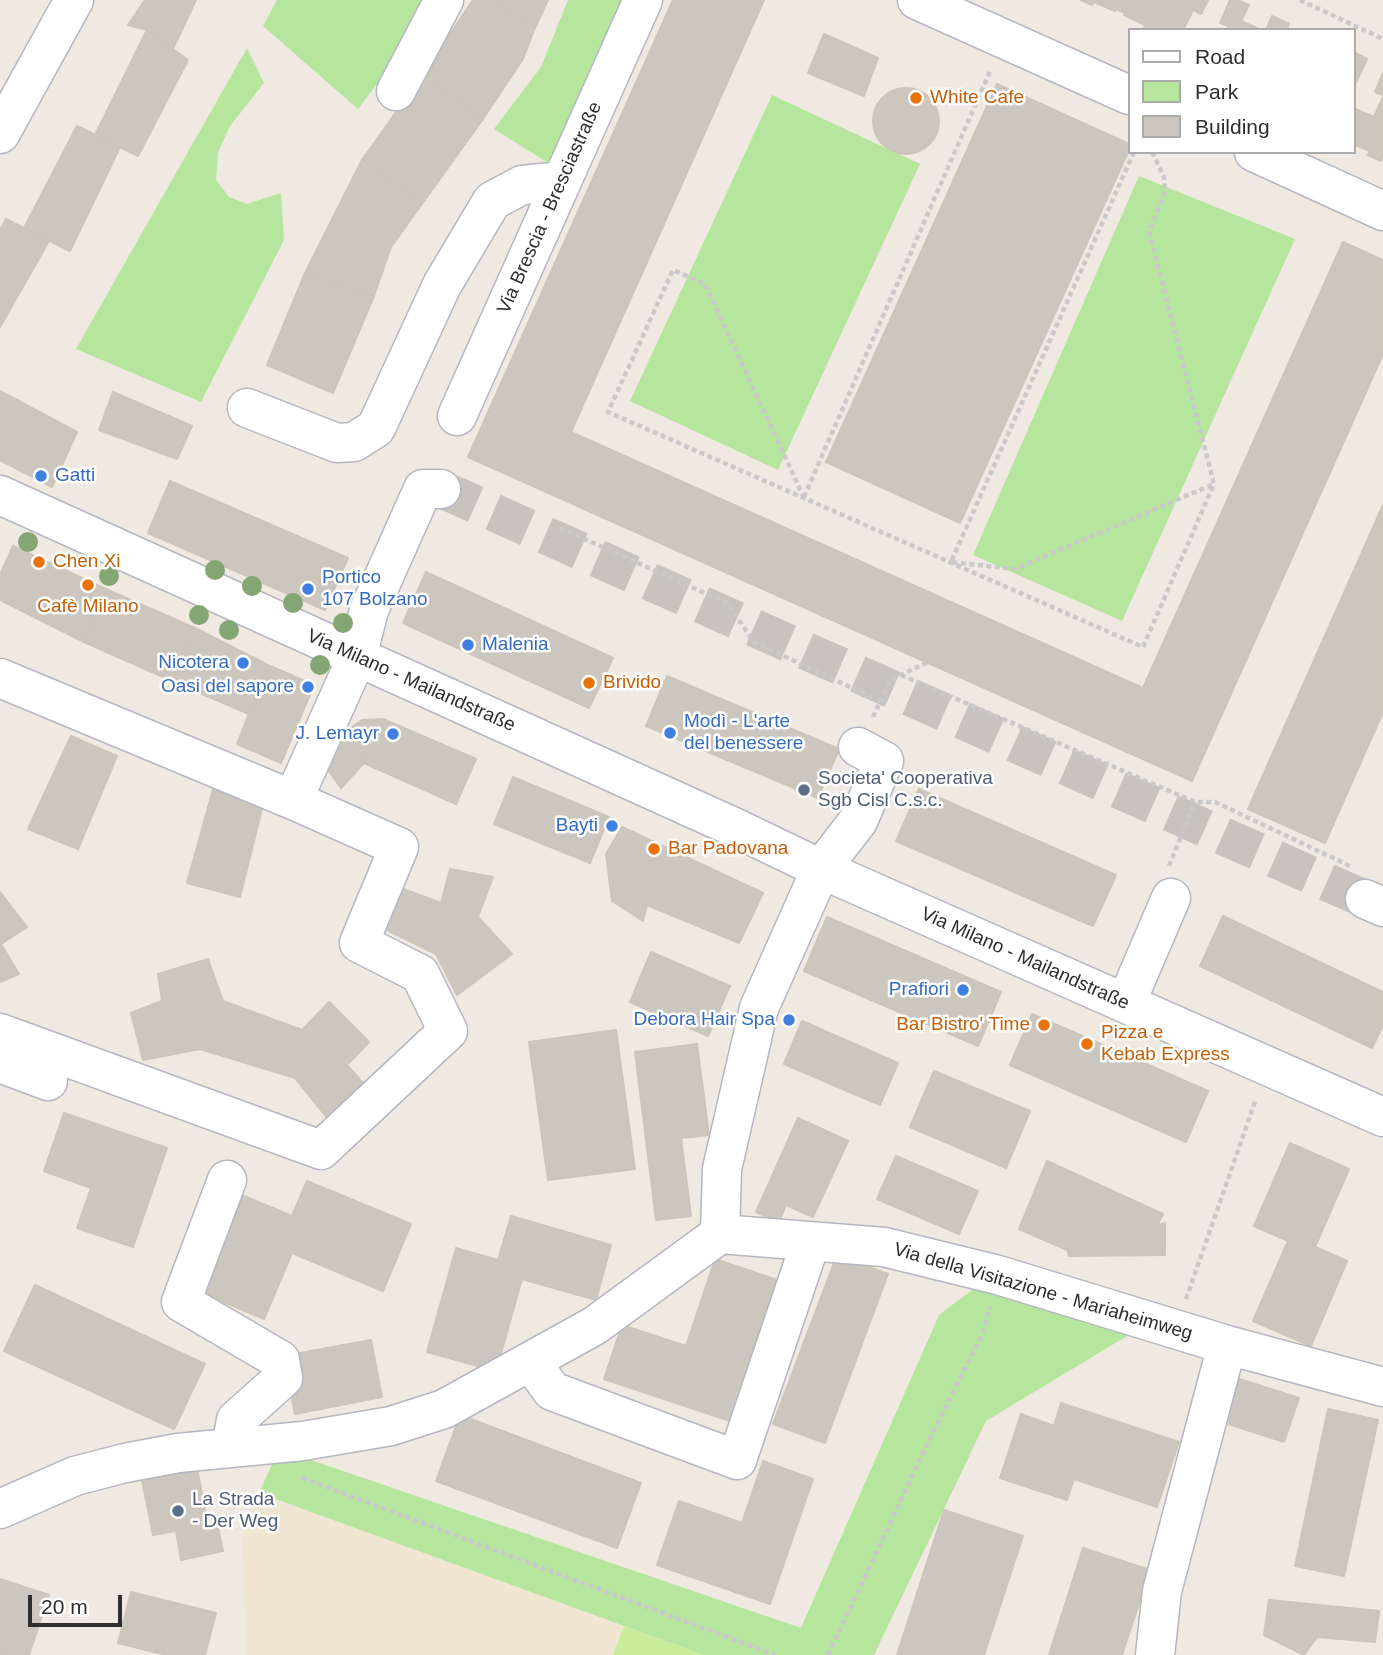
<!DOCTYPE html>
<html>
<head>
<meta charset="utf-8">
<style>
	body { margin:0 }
	#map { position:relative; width:1383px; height:1655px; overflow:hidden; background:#efe9e1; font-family:Helvetica,sans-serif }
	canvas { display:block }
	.legend { position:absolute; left:1128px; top:28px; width:228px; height:126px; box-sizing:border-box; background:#fff; border:2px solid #ababab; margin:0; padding:9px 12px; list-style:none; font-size:21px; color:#2e2e2e }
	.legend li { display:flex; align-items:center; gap:14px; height:35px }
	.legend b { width:35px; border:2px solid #ababab }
	.scale { position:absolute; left:28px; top:1595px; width:94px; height:32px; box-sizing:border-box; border:4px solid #2e2e2e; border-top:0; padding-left:9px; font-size:21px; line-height:24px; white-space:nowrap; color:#2e2e2e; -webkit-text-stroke:5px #fff; paint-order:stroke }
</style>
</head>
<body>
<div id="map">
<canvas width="1383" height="1655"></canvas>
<ul class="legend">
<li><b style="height:9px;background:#fff"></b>Road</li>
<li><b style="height:19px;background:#b6e59e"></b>Park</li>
<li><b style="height:19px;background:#cbc7bf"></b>Building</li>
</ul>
<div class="scale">20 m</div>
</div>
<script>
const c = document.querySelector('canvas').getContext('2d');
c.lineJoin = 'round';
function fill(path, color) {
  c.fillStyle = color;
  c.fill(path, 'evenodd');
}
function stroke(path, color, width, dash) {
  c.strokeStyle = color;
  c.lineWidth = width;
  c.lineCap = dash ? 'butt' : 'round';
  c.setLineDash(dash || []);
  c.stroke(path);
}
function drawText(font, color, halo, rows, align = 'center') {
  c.font = font + ' Helvetica,sans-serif';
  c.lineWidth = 5;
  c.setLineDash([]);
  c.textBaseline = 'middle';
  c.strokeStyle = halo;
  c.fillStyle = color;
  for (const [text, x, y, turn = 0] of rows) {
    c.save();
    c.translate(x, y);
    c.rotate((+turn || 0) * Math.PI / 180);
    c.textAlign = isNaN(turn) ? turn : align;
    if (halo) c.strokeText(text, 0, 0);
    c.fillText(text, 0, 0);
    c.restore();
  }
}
fill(new Path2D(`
	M259,1493L624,1626L613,1655H247L242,1538Z`), '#f0e6d1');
fill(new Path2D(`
	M277,0H431L413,36L358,109L263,26Z
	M568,0H628L558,169L494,129L541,67Z
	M247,48L264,83L230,126L218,152L216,180L229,197L247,204L281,193L284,240L201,402L76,349Z
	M772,95L920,164L778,470L630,401Z
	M1139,176L1295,239L1122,621L973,555Z
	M984,1281L1137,1330L986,1421L874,1655H704L259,1493L279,1449L801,1628L939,1315Z`), '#b6e59e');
fill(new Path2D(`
	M624,1626L704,1655H613Z`), '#c9ec9a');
const building = new Path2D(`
	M145,0H196L173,49L147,30L128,25Z
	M473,0H494L534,30L523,59L483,119L423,74Z
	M494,0H548L534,30Z
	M673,0H764L571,432L1143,688L1343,242L1383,260V354L1192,781L468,457Z
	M1081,0H1208L1201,14L1193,10L1183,30H1147L1144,28L1145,25L1124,15L1125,13L1116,9L1115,11L1094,2L1092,5Z
	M1230,0H1237L1249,5L1241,21L1261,30H1227L1229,26L1220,23Z
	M1272,16L1289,24L1287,30H1266Z
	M147,30L188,60L138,156L95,135Z
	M824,34L878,58L864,96L808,73Z
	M1353,52L1367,59L1356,83L1353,82Z
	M1383,73V95L1375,92Z
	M423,74L483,119L422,204L362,160Z
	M997,84L1129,144V150L960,523L826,462Z
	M873 121a33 33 0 1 1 66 0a33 33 0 1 1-66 0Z
	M1383,97V155L1381,161L1368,155L1370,151L1353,144V108L1374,117Z
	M77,126L120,147L70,251L24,228Z
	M362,160L422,204L391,247L374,296L305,273Z
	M6,219L49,241L0,327V230Z
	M305,273L374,296L333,393L267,365Z
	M0,391L77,432L52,487L0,460Z
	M113,392L192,426L177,459L99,430Z
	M170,481L348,558L325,610L148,533Z
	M1383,505V712L1325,843L1248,809Z
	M13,546L108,590L84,642L0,600V575Z
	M426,572L613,658L589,708L403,623Z
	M108,590L195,628L172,681L84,642Z
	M195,628L268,665L249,714L172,681Z
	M268,665L314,685L281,763L237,744Z
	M667,676L839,749L818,798L646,726Z
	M383,719L476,759L456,804L364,763Z
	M383,719L364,763L341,788L317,755L342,734L362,720Z
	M71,736L117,756L78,849L28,829Z
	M513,777L609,817L590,863L494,824Z
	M214,786L265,797L240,897L187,883Z
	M919,789L1116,875L1093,926L896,841Z
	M622,827L763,893L739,943L647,905L643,921L612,901L606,854Z
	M450,869L493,877L478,917L512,954L457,995L436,954L379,926L398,887L441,903Z
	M0,892L27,927L1,944L19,974L0,982Z
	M1223,916L1383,992V1025L1372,1048L1200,966Z
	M827,917L1001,992L978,1046L804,971Z
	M651,952L730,986L708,1036L630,1002Z
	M208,959L223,1001L302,1030L329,1002L369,1042L347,1065L370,1091L329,1120L295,1078L200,1049L143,1060L131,1013L162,1001L158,974Z
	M1032,1014L1208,1091L1186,1142L1010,1065Z
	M802,1021L898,1063L880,1105L784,1064Z
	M616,1030L635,1169L548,1180L529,1042Z
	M697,1044L709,1135L681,1138L691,1216L656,1220L635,1052Z
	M934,1071L1030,1111L1006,1168L910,1127Z
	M64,1113L167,1148L133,1247L77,1228L91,1188L44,1171Z
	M798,1118L848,1141L813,1217L786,1205L779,1222L756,1212Z
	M1290,1143L1349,1169L1315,1247L1347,1261L1311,1346L1253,1321L1288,1241L1254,1226Z
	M896,1156L978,1191L959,1234L877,1199Z
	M1047,1161L1163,1214L1157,1226L1165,1223V1255L1069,1256L1067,1250L1019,1229Z
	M307,1181L411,1224L383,1291L292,1253L264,1319L198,1291L239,1194L292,1216Z
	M511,1216L611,1245L596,1300L522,1279L496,1371L427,1352L456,1248L498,1260Z
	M837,1255L888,1274L825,1443L773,1424Z
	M715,1259L780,1281L733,1422L604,1379L622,1325L686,1346Z
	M35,1285L205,1364L174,1429L4,1351Z
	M371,1340L382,1397L295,1414L283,1356Z
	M1230,1376L1299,1398L1284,1442L1216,1420Z
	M1061,1403L1179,1442L1157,1507L1074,1479L1067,1500L1000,1478L1021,1414L1054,1426Z
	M1328,1409L1378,1420L1344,1576L1295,1566Z
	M460,1415L641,1483L617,1548L436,1481Z
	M763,1461L813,1479L770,1604L657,1565L679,1501L742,1523Z
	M197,1469L208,1524L217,1523L223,1551L181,1560L176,1531L153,1535L142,1480Z
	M944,1510L1023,1536L984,1655H897Z
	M1083,1548L1150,1570L1122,1655H1049Z
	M0,1579L49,1595L29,1655H0Z
	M131,1592L216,1613L205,1655H166L118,1643Z
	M1269,1600L1379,1611L1375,1642L1317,1637L1304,1655L1264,1635Z`);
fill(building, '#cbc7bf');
stroke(building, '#cbc5ba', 2);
stroke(new Path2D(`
	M441,489L1365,899`), '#c8c4bd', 38, [38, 19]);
const minor = new Path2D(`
	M917,0L1129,95
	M396,91L444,0
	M0,134L74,0
	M1254,152L1383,211
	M247,408L337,443L354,442L376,428L442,285L492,201L522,185L562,181
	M457,416L643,0
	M0,495L738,829L821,869L1383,1117
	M0,678L293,800L357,657L369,610L423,489H441
	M1365,899L1383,907
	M1126,1003L1171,898
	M0,1033L321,1150L448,1031L420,974L359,943L399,847L293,800
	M0,1063L48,1081
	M227,1180L181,1302L280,1360L283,1378L236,1420L231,1447
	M720,1234L722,1169L759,1008L821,869L858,821L884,761L858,747
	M531,1362L552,1391L737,1460L811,1241
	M0,1509L75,1476L125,1463L178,1453L303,1441L391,1426L444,1409L594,1326L720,1234L884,1247L998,1275L1227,1345L1383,1387
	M1155,1655L1162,1591L1227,1345`);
stroke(minor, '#b4b7c1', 41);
stroke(new Path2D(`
	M1300,0L1383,39
	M1134,152L951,562L1015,569L1214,484
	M804,497L991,69
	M804,498L705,284L673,270L608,412L1143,647L1214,484L1149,231L1165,192L1164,177L1152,152
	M560,528L727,603L754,642L880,701
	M901,675L1195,802H1215L1350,866
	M873,717L890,680L928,662
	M1169,866L1195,802
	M1186,1299L1256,1099
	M302,1478L775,1655
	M828,1655L933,1432L982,1335L990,1307`), '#c9c9c9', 4.5, [5, 3.5]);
stroke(minor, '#fff', 38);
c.fillStyle = '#84a574';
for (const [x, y] of [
	[28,542],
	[215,570],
	[109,576],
	[252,586],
	[293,603],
	[199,615],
	[343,623],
	[229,630],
	[320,665]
]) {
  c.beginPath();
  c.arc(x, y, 10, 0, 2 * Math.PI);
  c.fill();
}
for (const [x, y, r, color] of [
	[916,98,7,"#e8710a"],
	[41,476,7,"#3f7fe0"],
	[39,562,7,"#e8710a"],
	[88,585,7,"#e8710a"],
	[308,589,7,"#3f7fe0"],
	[468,645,7,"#3f7fe0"],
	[243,663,7,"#3f7fe0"],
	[589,683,7,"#e8710a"],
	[308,687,7,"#3f7fe0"],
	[670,733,7,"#3f7fe0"],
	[393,734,7,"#3f7fe0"],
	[804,790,7,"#5c6f8a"],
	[612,826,7,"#3f7fe0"],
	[654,849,7,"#e8710a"],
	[963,990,7,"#3f7fe0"],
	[789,1020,7,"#3f7fe0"],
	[1044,1025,7,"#e8710a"],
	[1087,1044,7,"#e8710a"],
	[178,1511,7,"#5c6f8a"]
]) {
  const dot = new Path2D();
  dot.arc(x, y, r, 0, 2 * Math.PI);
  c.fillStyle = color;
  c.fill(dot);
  stroke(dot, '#fff', 2.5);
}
drawText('19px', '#c56008', '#fff', [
	["White Cafe",930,98],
	["Chen Xi",53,562],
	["Cafè Milano",88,607,"center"],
	["Brivido",603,683],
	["Bar Padovana",668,849],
	["Bar Bistro' Time",1030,1025,"right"],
	["Pizza e",1101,1033],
	["Kebab Express",1101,1055]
], 'left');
drawText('19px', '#2e2e2e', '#fff', [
	["Via Brescia - Bresciastraße",550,208,-66],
	["Via Milano - Mailandstraße",411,681,24],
	["Via Milano - Mailandstraße",1025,959,24],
	["Via della Visitazione - Mariaheimweg",1043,1292,16]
]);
drawText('19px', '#366cbe', '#fff', [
	["Gatti",55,476,"left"],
	["Portico",322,578,"left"],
	["107 Bolzano",322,600,"left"],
	["Malenia",482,645,"left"],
	["Nicotera",229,663],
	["Oasi del sapore",294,687],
	["Modì - L'arte",684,722,"left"],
	["del benessere",684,744,"left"],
	["J. Lemayr",379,734],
	["Bayti",598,826],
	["Prafiori",949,990],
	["Debora Hair Spa",775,1020]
], 'right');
drawText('19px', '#4e5e75', '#fff', [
	["Societa' Cooperativa",818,779],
	["Sgb Cisl C.s.c.",818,801],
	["La Strada",192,1500],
	["- Der Weg",192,1522]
], 'left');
</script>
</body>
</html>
